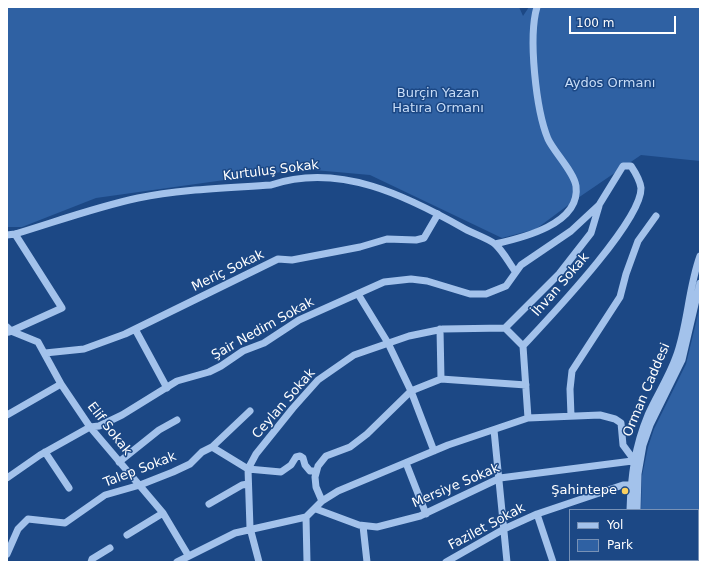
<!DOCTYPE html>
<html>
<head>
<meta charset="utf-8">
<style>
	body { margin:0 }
	#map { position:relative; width:707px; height:569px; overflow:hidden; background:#1c4885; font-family:"DejaVu Sans",sans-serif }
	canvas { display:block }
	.frame { position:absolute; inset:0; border:8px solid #fff; pointer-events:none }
	.legend { position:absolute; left:569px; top:509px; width:130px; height:52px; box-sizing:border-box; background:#1c4885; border:1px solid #7791b6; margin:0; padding:5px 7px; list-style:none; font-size:12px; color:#fff }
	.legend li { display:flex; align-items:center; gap:8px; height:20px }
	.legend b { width:20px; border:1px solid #7791b6 }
	.scale { position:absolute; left:569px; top:16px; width:107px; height:18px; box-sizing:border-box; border:2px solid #fff; border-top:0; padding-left:5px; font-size:12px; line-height:14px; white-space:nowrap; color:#fff; -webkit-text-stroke:3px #1c4885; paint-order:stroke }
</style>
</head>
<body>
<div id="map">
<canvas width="707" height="569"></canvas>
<div class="frame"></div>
<ul class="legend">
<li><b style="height:5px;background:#a3c2eb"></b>Yol</li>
<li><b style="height:11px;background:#2f61a3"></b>Park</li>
</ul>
<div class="scale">100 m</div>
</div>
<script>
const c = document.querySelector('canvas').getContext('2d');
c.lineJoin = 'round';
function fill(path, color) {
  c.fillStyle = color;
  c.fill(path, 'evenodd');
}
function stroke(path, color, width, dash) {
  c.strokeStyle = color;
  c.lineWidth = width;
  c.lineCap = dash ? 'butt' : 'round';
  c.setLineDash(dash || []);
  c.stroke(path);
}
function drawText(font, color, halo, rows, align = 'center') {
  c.font = font + ' "DejaVu Sans",sans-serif';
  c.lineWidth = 3;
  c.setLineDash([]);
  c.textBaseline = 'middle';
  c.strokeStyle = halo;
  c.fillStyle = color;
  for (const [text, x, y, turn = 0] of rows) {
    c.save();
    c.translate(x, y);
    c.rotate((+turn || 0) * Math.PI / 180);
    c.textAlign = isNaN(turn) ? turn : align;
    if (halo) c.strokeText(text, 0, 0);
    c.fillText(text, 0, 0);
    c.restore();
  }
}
fill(new Path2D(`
	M7,7H519L523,16L529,7H700V161L641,155L575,200L536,229L502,238L370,175L303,169L96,198L22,227H7Z
	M700,306V562H641V560H698V510H641L642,476L648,447L654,429L686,364Z`), '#2f61a3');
stroke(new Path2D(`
	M7,235L15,234C55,222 96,207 138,198C181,189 227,188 271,185C339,162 407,196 465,229C474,234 487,238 495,244C503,251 509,263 515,271
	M495,244C522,238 581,224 576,186C574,172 554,152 548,139C536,110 528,37 537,7
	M358,294L388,343L411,391L434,451
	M7,327L11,331L38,342L61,384L90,427L163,513L188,555
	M505,328L523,346
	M135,329L167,388
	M440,329L441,379
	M9,332L62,308L15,234
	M45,353L84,349L125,334L278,259L292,260L360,247L387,239L416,240L424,238L438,214
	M7,415L61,384
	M571,416L570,389L572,371L620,297L626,274L638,241L656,216
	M494,430L507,562
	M212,447L250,411
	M45,452L69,488
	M119,462L159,430L177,420
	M406,463L426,514
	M7,478L40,455L90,427L99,426L122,415L177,381L209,372L221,366L243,351L264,343L299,320L384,282L411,279L427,281L470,294H486L506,286L521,265L571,231L599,205L623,166H631C635,172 640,180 641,188C642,221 548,319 523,346L528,418
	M322,501L316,487L315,477L318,466L326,456L350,447L367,434L411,391L441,379L526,385
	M209,504L242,485L248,484
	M316,509L359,525L377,527L420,516L500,478L640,460
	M630,510C631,476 635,446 648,415C657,395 669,377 676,357C688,325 688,289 700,256
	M637,510L638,474L643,445L650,425L682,360L700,283
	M537,514L553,562
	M306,517L307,562
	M363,526L367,562
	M127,535L163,513
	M7,554L18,529L28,519L65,523L105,495L140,485L173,472L190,464L202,452L212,447L248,469L281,472L291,465L296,457L300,456L303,458L305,465L310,471H316
	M91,562L92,559L110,548
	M177,562L235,533L306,517L322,501L338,491L448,445L528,418L600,415L615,419L621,423L623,445L634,460
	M259,562L250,528L248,469L256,454L293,408L318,380L354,355L409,336L443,329L505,328L559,274L591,233L599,206
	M446,562L504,529L537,514L623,485H634
	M629,562V560
	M636,562V560`), '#a3c2eb', 7);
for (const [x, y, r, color] of [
	[625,491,4,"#fcd160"]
]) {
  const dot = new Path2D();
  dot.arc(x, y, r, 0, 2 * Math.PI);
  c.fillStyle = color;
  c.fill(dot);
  stroke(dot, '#1c4885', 1.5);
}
drawText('13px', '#c8ddf8', '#1c4885', [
	["Aydos Ormanı",610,84],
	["Burçin Yazan",438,94],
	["Hatıra Ormanı",438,109]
]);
drawText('13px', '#fff', '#1c4885', [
	["Kurtuluş Sokak",271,171,-7],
	["Meriç Sokak",228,271,-26],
	["İhvan Sokak",561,285,-49],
	["Şair Nedim Sokak",263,329,-29],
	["Orman Caddesi",647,390,-67],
	["Ceylan Sokak",284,404,-49],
	["Elif Sokak",109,429,52],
	["Talep Sokak",140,470,-21],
	["Mersiye Sokak",456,486,-23],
	["Fazilet Sokak",487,527,-28]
]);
drawText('13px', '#fff', '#1c4885', [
	["Şahintepe",617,491]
], 'right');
</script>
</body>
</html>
